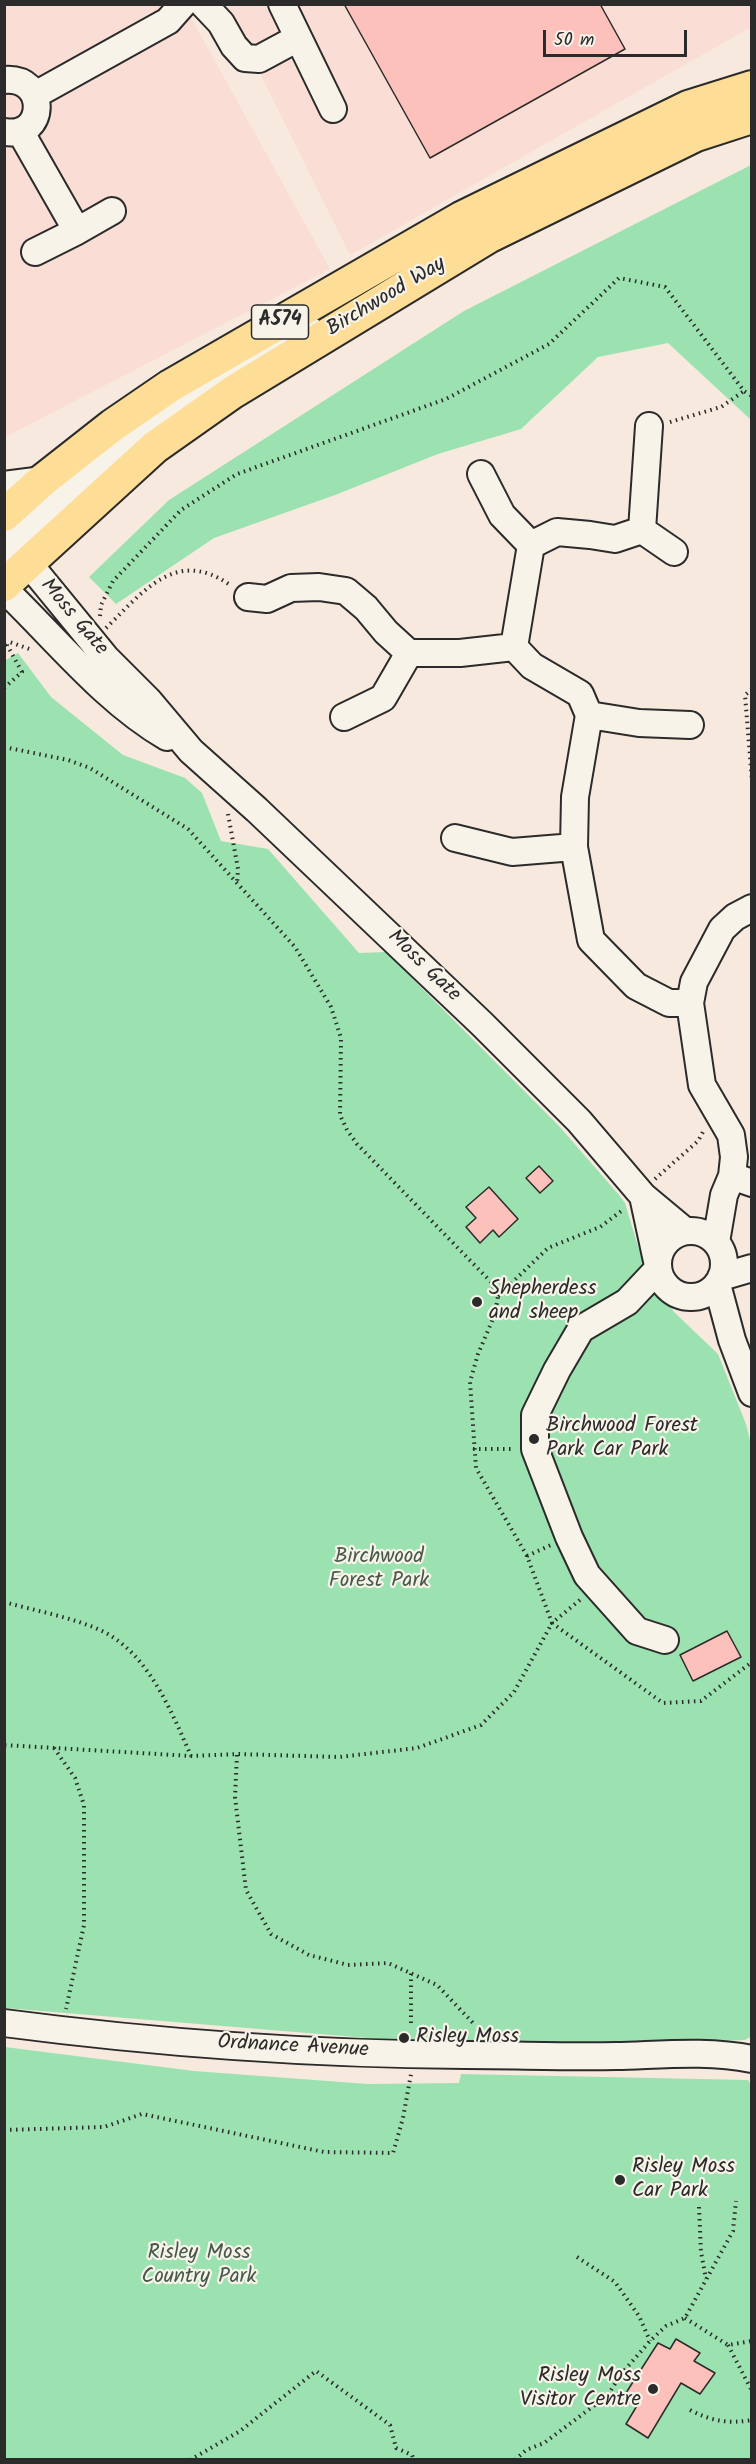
<!DOCTYPE html>
<html>
<head>
<meta charset="utf-8">
<style>
	body { margin:0 }
	#map { position:relative; width:756px; height:2464px; overflow:hidden; background:#f8e9df; font-family:Kalam,sans-serif }
	canvas { display:block }
	.frame { position:absolute; inset:0; border:6px solid #2b2b2b; pointer-events:none }
	.scale { position:absolute; left:543px; top:30px; width:144px; height:27px; box-sizing:border-box; border:3px solid #2b2b2b; border-top:0; padding-left:8px; font-size:18px; line-height:21px; white-space:nowrap; color:#2b2b2b; -webkit-text-stroke:4px #f7f3e8; paint-order:stroke }
</style>
</head>
<body>
<div id="map">
<canvas width="756" height="2464"></canvas>
<div class="frame"></div>
<div class="scale">50 m</div>
</div>
<script>
const c = document.querySelector('canvas').getContext('2d');
c.lineJoin = 'round';
function fill(path, color) {
  c.fillStyle = color;
  c.fill(path, 'evenodd');
}
function stroke(path, color, width, dash) {
  c.strokeStyle = color;
  c.lineWidth = width;
  c.lineCap = dash ? 'butt' : 'round';
  c.setLineDash(dash || []);
  c.stroke(path);
}
function drawText(font, color, halo, rows, align = 'center') {
  c.font = font + ' Kalam,sans-serif';
  c.lineWidth = 4.5;
  c.setLineDash([]);
  c.textBaseline = 'middle';
  c.strokeStyle = halo;
  c.fillStyle = color;
  for (const [text, x, y, turn = 0] of rows) {
    c.save();
    c.translate(x, y);
    c.rotate((+turn || 0) * Math.PI / 180);
    c.textAlign = isNaN(turn) ? turn : align;
    if (halo) c.strokeText(text, 0, 0);
    c.fillText(text, 0, 0);
    c.restore();
  }
}
fill(new Path2D(`
	M751,4L752,29L746,30L350,255L226,5Z
	M5,5H184L330,269L5,437Z`), '#faddd4');
fill(new Path2D(`
	M751,165V420L668,343L598,357L521,429L438,454L335,495L214,538L116,604L89,577L169,500L464,311Z
	M18,653L51,697L123,755L185,778L202,793L221,841L268,849L359,953L386,952L559,1126L619,1195L625,1203L645,1270L674,1312L718,1354L746,1424L751,1444L752,2036L745,2040L621,2045L416,2042L5,2008L4,661Z
	M5,2047L194,2071L368,2084L459,2083L461,2074L748,2080L751,2085V2459L5,2460Z`), '#9be2b0');
const building = new Path2D(`
	M344,4H600L625,49L430,158Z
	M539,1166L553,1181L540,1193L526,1178Z
	M489,1187L518,1219L499,1237L493,1230L480,1243L466,1227L476,1218L466,1207Z
	M727,1631L741,1657L693,1681L680,1655Z
	M676,2339L700,2353L694,2361L715,2373L700,2394L681,2383L648,2438L626,2424L638,2404L624,2396L658,2343L670,2349Z`);
fill(building, '#fdc1bc');
stroke(building, '#2b2b2b', 1.5);
const minor = new Path2D(`
	M203,4L221,23L234,46L245,58L259,59L298,38
	M282,4L333,109
	M4,80C49,76 46,139 5,132
	M35,95L168,21L183,4
	M20,131L77,231L35,252
	M77,231L112,211
	M649,426L642,530L615,539L590,535L557,532L531,545L514,647L532,666L580,694L589,715L575,797L574,847L591,940L636,986L669,1003H690
	M481,474L502,515L531,545
	M4,485L43,480
	M642,530L674,552
	M4,542L29,564L106,658L148,700L191,751L257,810L482,1024L579,1121L643,1196L685,1231
	M4,551L124,443L222,375L310,330
	M4,589C56,639 105,701 167,737
	M248,597L267,599L291,588L319,587L346,591L366,608L386,632L409,653
	M589,715L639,723L690,725
	M344,717L383,698L409,653H460L514,647
	M455,838L512,852L574,847
	M732,1176L752,1183
	M643,1196L657,1261
	M658 1264a33 33 0 1 1 66 0a33 33 0 1 1-66 0Z
	M716,1242L724,1195L732,1176L734,1157L731,1135L702,1085L690,1003L694,982L722,929L735,917L752,908
	M658,1269L627,1302L581,1329L557,1370L535,1415V1449L569,1537L587,1575L637,1631L665,1640
	M721,1277L752,1268
	M717,1284L732,1340L752,1393
	M4,2023C157,2043 312,2054 466,2055C516,2055 566,2057 616,2056C661,2055 707,2050 752,2059`);
const major = new Path2D(`
	M4,515L43,480L113,425L170,386L461,218L688,107L752,87
	M4,585L155,447L233,392L488,237L696,135L752,117`);
stroke(minor, '#2b2b2b', 30);
stroke(major, '#2b2b2b', 36);
stroke(new Path2D(`
	M670,422L721,407L744,391
	M100,616L101,605L113,581L181,510L237,474L446,399L549,344L619,278L665,287L744,391L752,396
	M106,628C143,592 176,547 230,585
	M4,688L22,672L7,645L10,642L32,650
	M752,689L745,695L752,781
	M4,747L68,760L90,768L188,829L295,947L331,1007L341,1038L340,1115L347,1130L357,1144L491,1282L498,1296L495,1314L478,1354L470,1382L476,1468L527,1556L552,1623L514,1692L481,1725L417,1748L339,1757L237,1754L191,1756L4,1745
	M228,814L238,869L237,884
	M655,1179L698,1141L704,1130
	M498,1296L548,1248L600,1227L624,1209
	M473,1449H515
	M527,1556L551,1545
	M580,1600L552,1623L663,1703L701,1701L752,1662
	M4,1602C36,1611 77,1618 106,1633C150,1657 172,1713 191,1756
	M54,1748L75,1778L84,1805V1925L66,2009
	M237,1755L235,1797L246,1890L271,1934L309,1955L348,1965L388,1963L437,1985L473,2023
	M411,2023V1973
	M4,2130L104,2127L142,2114L324,2152L393,2153L403,2118L411,2074
	M699,2207L701,2252L706,2279
	M577,2257L615,2282L639,2316L650,2341
	M685,2318L728,2345L752,2341
	M728,2345L752,2391
	M690,2410C711,2421 728,2424 752,2420
	M190,2460L240,2431L316,2371L390,2425L396,2448L412,2455L414,2460
	M515,2460L526,2450L544,2443L607,2396L623,2372L650,2341L666,2326L685,2318L733,2231L736,2201`), '#2b2b2b', 4, [1.5, 4.5]);
stroke(minor, '#f7f3e8', 26);
stroke(major, '#fedd96', 32);
for (const [x, y, r, color] of [
	[477,1302,6,"#2b2b2b"],
	[534,1439,6,"#2b2b2b"],
	[404,2038,6,"#2b2b2b"],
	[620,2180,6,"#2b2b2b"],
	[653,2389,6,"#2b2b2b"]
]) {
  const dot = new Path2D();
  dot.arc(x, y, r, 0, 2 * Math.PI);
  c.fillStyle = color;
  c.fill(dot);
  stroke(dot, '#f7f3e8', 2);
}
for (const [x, y, w] of [
	[280,322,57]
]) {
  const box = new Path2D();
  box.roundRect(x - w / 2, y - 17, w, 34, 4.5);
  c.fillStyle = '#f7f3e8';
  c.fill(box);
  stroke(box, '#2b2b2b', 1.5);
}
drawText('bold 20px', '#2b2b2b', null, [
	["A574",280,322]
]);
drawText('21px', '#2b2b2b', '#f7f3e8', [
	["Birchwood Way",387,298,-31],
	["Moss Gate",73,618,50],
	["Moss Gate",423,967,44],
	["Ordnance Avenue",293,2048,3]
]);
drawText('21px', '#2b2b2b', '#f7f3e8', [
	["Shepherdess",489,1290],
	["and sheep",489,1314],
	["Birchwood Forest",546,1427],
	["Park Car Park",546,1451],
	["Risley Moss",416,2038],
	["Risley Moss",632,2168],
	["Car Park",632,2192],
	["Risley Moss",641,2377,"right"],
	["Visitor Centre",641,2401,"right"]
], 'left');
drawText('21px', '#47594c', '#f7f3e8', [
	["Birchwood",379,1558],
	["Forest Park",379,1582],
	["Risley Moss",199,2254],
	["Country Park",199,2278]
]);
</script>
</body>
</html>
